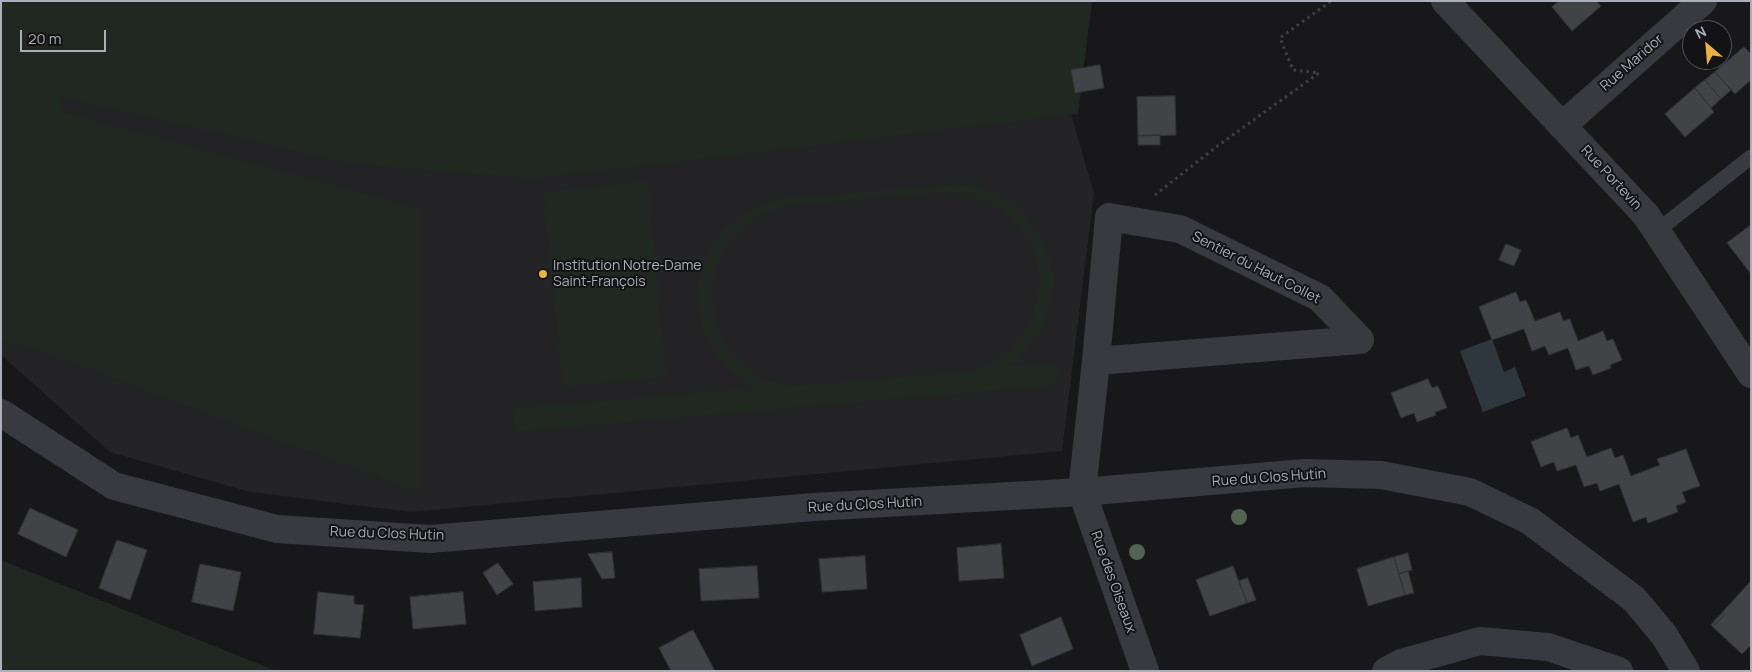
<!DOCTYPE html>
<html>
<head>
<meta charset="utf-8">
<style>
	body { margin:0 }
	#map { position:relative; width:1752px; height:672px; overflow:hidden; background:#18181a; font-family:Manrope,sans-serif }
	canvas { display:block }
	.frame { position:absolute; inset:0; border:2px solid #abafb9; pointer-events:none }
	.north { position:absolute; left:1682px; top:20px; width:50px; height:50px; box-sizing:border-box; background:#131315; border:1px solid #505157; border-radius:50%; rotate:333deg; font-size:14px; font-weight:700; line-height:20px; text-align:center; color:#abafb9 }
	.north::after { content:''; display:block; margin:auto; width:18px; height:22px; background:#e9b141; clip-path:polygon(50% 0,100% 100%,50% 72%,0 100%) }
	.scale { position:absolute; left:20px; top:30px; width:86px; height:22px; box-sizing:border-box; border:2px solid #abafb9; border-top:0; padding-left:6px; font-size:15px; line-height:18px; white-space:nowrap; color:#abafb9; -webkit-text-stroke:4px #131315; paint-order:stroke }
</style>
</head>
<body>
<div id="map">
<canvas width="1752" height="672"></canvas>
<div class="frame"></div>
<div class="north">N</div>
<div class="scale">20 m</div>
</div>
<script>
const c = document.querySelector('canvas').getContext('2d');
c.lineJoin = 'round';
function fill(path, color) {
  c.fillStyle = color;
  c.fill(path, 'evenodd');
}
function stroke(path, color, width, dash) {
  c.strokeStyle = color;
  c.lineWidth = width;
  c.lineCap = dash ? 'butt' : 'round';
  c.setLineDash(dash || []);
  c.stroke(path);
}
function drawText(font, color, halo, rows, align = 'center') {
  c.font = font + ' Manrope,sans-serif';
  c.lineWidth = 4;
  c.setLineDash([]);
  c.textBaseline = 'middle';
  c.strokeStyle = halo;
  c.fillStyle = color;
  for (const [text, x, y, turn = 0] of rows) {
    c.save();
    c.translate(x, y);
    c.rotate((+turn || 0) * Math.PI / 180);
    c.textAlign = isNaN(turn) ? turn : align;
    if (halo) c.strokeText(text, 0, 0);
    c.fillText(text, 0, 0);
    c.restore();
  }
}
fill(new Path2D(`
	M1,1H1043L1040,8L1094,193L1062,451L411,512L250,492L110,452L1,355Z`), '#242427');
fill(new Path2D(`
	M1,1H1092L1078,114L533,179L352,164L60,97L63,112L422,209V494L37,350L1,341Z
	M648,181L666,377L562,387L543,192Z
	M945,185L979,186L1017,205L1044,239L1055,281L1046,323L1021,358L1005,367L1057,363L1059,385L515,432L513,408L755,388L748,385L720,362L702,332L696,296L702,263L719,233L745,211L777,199ZM940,193L970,194L1005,212L1030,242L1040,281L1032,319L1008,351L974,371L790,386L759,376L734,356L717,327L711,295L717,264L733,237L757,217L786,206Z
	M1,560L276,671H1Z`), '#202821');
fill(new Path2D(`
	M1492,339L1504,372L1515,367L1526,396L1483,412L1460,351Z`), '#2e373e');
const building = new Path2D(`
	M1559,1H1596L1601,6L1572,31L1552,7Z
	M1744,47L1751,54V80L1735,94L1715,72Z
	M1100,65L1104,88L1075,93L1071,70Z
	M1715,72L1731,90L1721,99L1705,80Z
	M1705,80L1721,99L1711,108L1695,88Z
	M1695,88L1714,112L1685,137L1665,114Z
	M1175,96L1176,135L1138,136L1137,97Z
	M1160,135V145H1138V136Z
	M1751,225V274L1727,243Z
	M1506,244L1521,250L1514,266L1499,260Z
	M1516,292L1520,302L1526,300L1535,321L1560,312L1563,321L1570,319L1578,341L1603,331L1607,341L1613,339L1622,360L1610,365L1611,368L1593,375L1589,366L1576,370L1568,348L1549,355L1545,346L1532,351L1524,329L1492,340L1479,307Z
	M1428,379L1432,388L1438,386L1447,408L1435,412L1436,415L1417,422L1414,413L1401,418L1391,393Z
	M1567,428L1571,438L1578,435L1587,457L1611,448L1615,458L1623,455L1631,476L1660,465L1657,459L1686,449L1700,486L1682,492L1686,502L1676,506L1678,512L1648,523L1646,517L1633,522L1619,484L1600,491L1597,483L1584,487L1576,465L1557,471L1554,462L1541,467L1531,442Z
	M30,508L78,530L66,557L18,534Z
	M117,540L147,550L130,600L99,588Z
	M1001,544L1004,578L959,581L957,548Z
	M612,552L615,578L602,579L588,554Z
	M1408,553L1412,570L1399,574L1394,557Z
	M865,556L867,589L822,592L819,559Z
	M1394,557L1405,595L1368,606L1357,569Z
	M498,563L513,584L497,595L483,573Z
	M200,564L241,572L233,611L192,602Z
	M757,566L759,598L701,601L699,569Z
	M1233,566L1247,603L1210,616L1196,580Z
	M1408,571L1414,593L1405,595L1399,574Z
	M581,578L582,607L535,611L533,582Z
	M1248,578L1256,600L1247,603L1239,581Z
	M1751,581V645L1742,654L1713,627L1724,615L1722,613Z
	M318,592L354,596V604L364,605L360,638L314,634Z
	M463,592L466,624L413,629L410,597Z
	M1722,613L1724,615L1713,627L1711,625Z
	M1061,617L1073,649L1032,666L1020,635Z
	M693,630L715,671H671L659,648Z`);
fill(building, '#424347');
stroke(building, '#323236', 1);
stroke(new Path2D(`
	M1155,195L1216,147L1319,73L1293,70L1280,38L1331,1`), '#3f4146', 3, [2.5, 4]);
stroke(new Path2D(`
	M1657,231L1751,157`), '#393a3f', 15);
stroke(new Path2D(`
	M1445,1L1646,215L1751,374
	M1562,126L1703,1
	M1096,361L1109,217L1180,229L1320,298L1360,340
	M1,413L114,486L277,529L430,539L814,507L1082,492L1305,473L1381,475L1470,492L1530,521L1634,599L1664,635L1686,671
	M1145,671L1082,492L1096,361L1360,340
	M1386,671L1401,663L1480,641L1548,647L1619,671`), '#393a3f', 28);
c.fillStyle = '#536455';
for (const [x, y] of [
	[1239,517],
	[1137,552]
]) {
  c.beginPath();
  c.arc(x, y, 8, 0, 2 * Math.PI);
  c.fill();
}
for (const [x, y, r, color] of [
	[543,274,5,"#e9b141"]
]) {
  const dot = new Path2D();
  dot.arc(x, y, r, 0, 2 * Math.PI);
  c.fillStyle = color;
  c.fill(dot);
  stroke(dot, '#131315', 2);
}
drawText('14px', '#abafb9', '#131315', [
	["Rue Maridor",1632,63,-41],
	["Rue Portevin",1611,178,47],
	["Sentier du Haut Collet",1256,268,27],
	["Rue du Clos Hutin",1269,478,-4],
	["Rue du Clos Hutin",865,505,-3],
	["Rue du Clos Hutin",387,534,2],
	["Rue des Oiseaux",1113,582,70]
]);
drawText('14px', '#abafb9', '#131315', [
	["Institution Notre‐Dame",553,266],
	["Saint‐François",553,282]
], 'left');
</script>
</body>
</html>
